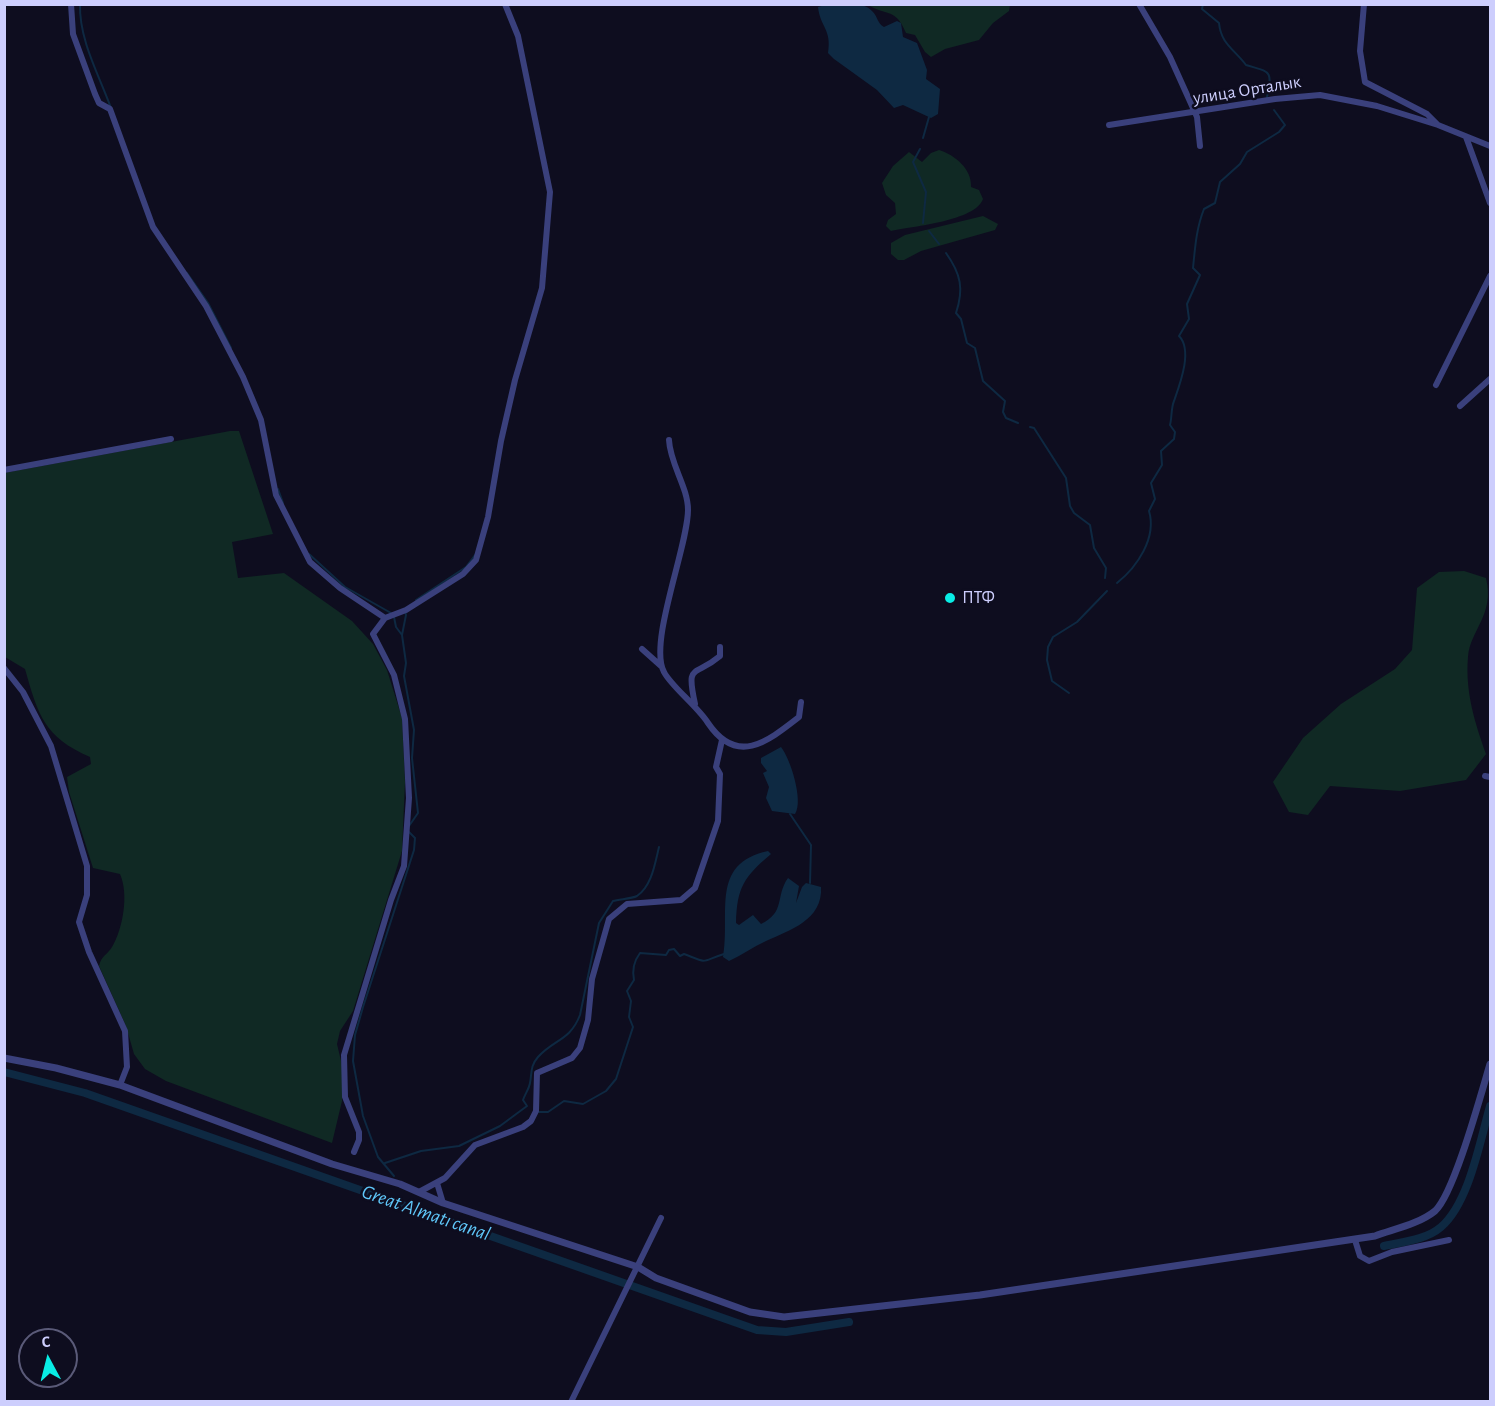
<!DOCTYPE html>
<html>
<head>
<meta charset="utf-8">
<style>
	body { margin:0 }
	#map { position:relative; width:1495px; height:1406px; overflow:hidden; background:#0e0d1f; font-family:"Alegreya Sans",sans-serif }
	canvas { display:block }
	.frame { position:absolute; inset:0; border:6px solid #cdcefd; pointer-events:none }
	.north { position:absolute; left:18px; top:1328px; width:60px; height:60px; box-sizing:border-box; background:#0e0d1f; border:2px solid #5a5a78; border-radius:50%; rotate:353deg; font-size:16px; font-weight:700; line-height:24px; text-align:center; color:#cdcefd }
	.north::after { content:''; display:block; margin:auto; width:21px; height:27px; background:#09ede5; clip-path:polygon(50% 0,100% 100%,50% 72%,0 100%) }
</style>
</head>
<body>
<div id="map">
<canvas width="1495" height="1406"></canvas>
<div class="frame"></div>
<div class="north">С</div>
</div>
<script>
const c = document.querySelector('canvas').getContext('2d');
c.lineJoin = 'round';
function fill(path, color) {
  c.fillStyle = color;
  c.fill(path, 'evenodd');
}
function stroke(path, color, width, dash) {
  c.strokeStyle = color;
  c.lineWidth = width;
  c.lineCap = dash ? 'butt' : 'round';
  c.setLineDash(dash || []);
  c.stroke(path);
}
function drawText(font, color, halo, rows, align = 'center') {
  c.font = font + ' "Alegreya Sans",sans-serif';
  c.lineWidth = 5;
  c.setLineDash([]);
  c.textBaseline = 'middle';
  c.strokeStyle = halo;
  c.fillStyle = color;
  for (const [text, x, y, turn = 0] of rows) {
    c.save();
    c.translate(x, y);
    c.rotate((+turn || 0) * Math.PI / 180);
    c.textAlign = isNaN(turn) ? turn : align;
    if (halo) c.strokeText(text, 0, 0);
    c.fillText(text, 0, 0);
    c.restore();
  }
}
fill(new Path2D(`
	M868,5H1010L1009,11L993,23L979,40L945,49L931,57L925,52L915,35L906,33C895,7 888,17 868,5Z
	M939,150C955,155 972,169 971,187L979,190L983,199C975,221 914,226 891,231L886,226L888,220L896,214L895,203L886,195L882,183L893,166L909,152L922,162L931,153Z
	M983,216L998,224L995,230L921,251L904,260H898L891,254V243L905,235Z
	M230,431H239L273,534L232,542L238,578L284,573L352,621L373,644L387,670L402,718L405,782L402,851L353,1011L340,1031L337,1044L342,1065V1101L332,1143L166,1081L145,1069L134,1054L126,1026L99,966C101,956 107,955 112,947C123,929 129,894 120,874L93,868L69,792L67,777L91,764L90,757C44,737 38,715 25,669L5,657L4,473Z
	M1464,571L1486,578C1495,615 1470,630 1468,657C1465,692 1475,723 1486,754L1466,780L1400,791L1330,786L1308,815L1289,812L1273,782L1303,738L1341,704L1395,669L1412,650L1417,588L1439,572Z`), '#102924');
fill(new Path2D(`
	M825,5C840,4 863,0 873,12C878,17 877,23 884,27L897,21L901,23L903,37L917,43L927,70L926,79L940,89L938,114L931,118L903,105L894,108L877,90L834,59L828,53C832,29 820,27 818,7Z
	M781,747C790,758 804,801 795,814L772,811L766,798L769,787L763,773L767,771L761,763V758Z
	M768,851L771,854C744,877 737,887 736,923L739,925L753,915L761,924C786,912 775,896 788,878L799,886L796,903L802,887L806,883L821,887C823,920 790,930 766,941C753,947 742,955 729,961L723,957C731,913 709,864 768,851Z`), '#0e2942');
stroke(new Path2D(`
	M80,4C79,40 99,75 111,108
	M1203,4L1202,9L1219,23C1221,44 1234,49 1246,65C1268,72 1274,69 1267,97
	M923,138L929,117
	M920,149L913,162L926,192L923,223
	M929,231L939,244
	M946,253C961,274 964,289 956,313L961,319L967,343L975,348L983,381L1005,401L1003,412L1006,418L1018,423
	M187,273L208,303L231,348
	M1030,427L1034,428L1066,478L1070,506L1074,513L1090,525L1094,548L1106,568L1105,578
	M278,489L283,503
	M309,554L345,587L391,613
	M1117,583C1137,567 1157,538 1149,511L1155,499L1151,483L1162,465L1161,451L1174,439L1175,432L1170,425C1172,417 1171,408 1174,401C1180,384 1193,350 1179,336L1189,319L1187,304L1200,275L1193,268C1195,249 1196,229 1204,209L1215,203L1220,182L1240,164L1247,152L1279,132L1285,125L1274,110
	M416,600L466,567L475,555
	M405,611L406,615L402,635L406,663L404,676L414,730L412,758L418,813L409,826
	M394,617L396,627L402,635
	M1069,693L1052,681L1047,660L1048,647L1053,637L1077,622L1107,591
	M790,814L811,845L810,883
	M539,1112H548L564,1101L583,1104L606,1091L616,1079L633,1027L629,1017L631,1001L627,991L634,980C632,970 634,961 640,953L666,955L669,950L674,949L680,956L684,954C710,964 699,962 724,954
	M385,1163L421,1151L459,1146L500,1126L527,1106L523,1100C525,1094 529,1089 530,1083C532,1073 530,1066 538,1057C554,1039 570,1041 580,1015L599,923L613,901C619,899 631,899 637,896C652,886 655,863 659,847
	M394,1176L378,1157L363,1116L353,1061L355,1035L363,1007L414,850L415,838L409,832`), '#0e2942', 2);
stroke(new Path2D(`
	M4,1072L85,1093L757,1330L786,1332L849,1322
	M1384,1246C1402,1242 1426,1240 1441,1227C1469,1203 1480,1141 1490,1106`), '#0e2942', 8);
stroke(new Path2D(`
	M71,4L73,34L95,94L99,103L110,109L153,227L206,306L243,377L261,420L276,495L310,562L340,588L385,618
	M1139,4L1170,57L1197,117L1200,146
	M1364,4L1360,51L1365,82L1427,114L1438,125
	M1109,125L1275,99L1320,95L1377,106L1438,125L1490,146
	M1466,137L1490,203
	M1436,385L1490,276
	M1460,406L1490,379
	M669,440C670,464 688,487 688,510C688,546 648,643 664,672C671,686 697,706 708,723C737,766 767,742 799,717L801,702
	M4,470L171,439
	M642,649L661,666
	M4,668L23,692L51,746L87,866V895L79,922L89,952L125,1031L127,1067L120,1085
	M695,704C686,662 694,678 720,656V647
	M1485,776L1490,777
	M354,1152L359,1140V1132L345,1097L344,1055L391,900L404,866L409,798L405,719L394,675L373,634L385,618L406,610L463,574L476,560L488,517L501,441L515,380L542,288L550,192L518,36L505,4
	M437,1183L443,1203
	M419,1192L445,1178L475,1145L523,1127L531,1121L536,1111L537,1073L572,1058L580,1048L588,1020L592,979L609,919L627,904L681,900L695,888L718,821L720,774L716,767L722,740
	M1355,1240L1360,1256L1369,1261L1392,1252L1449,1240
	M571,1402L661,1218`), '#3a407c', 6);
stroke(new Path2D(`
	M4,1058L56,1068L120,1085L332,1164L400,1184L443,1203L638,1267L656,1278L750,1312L784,1317L980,1295L1375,1236C1394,1229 1419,1224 1435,1211C1454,1194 1481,1094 1490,1064`), '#3a407c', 7);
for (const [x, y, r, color] of [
	[950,598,6,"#09ede5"]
]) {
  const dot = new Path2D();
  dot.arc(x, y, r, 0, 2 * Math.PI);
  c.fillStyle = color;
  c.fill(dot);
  stroke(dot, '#0e0d1f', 2);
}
drawText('18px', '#cdcefd', '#0e0d1f', [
	["улица Орталык",1247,90,-9]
]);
drawText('18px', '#cdcefd', '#0e0d1f', [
	["ПТФ",962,598]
], 'left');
drawText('italic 20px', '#5fc7f9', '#0e0d1f', [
	["Great Almatı canal",426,1213,19]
]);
</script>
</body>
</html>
